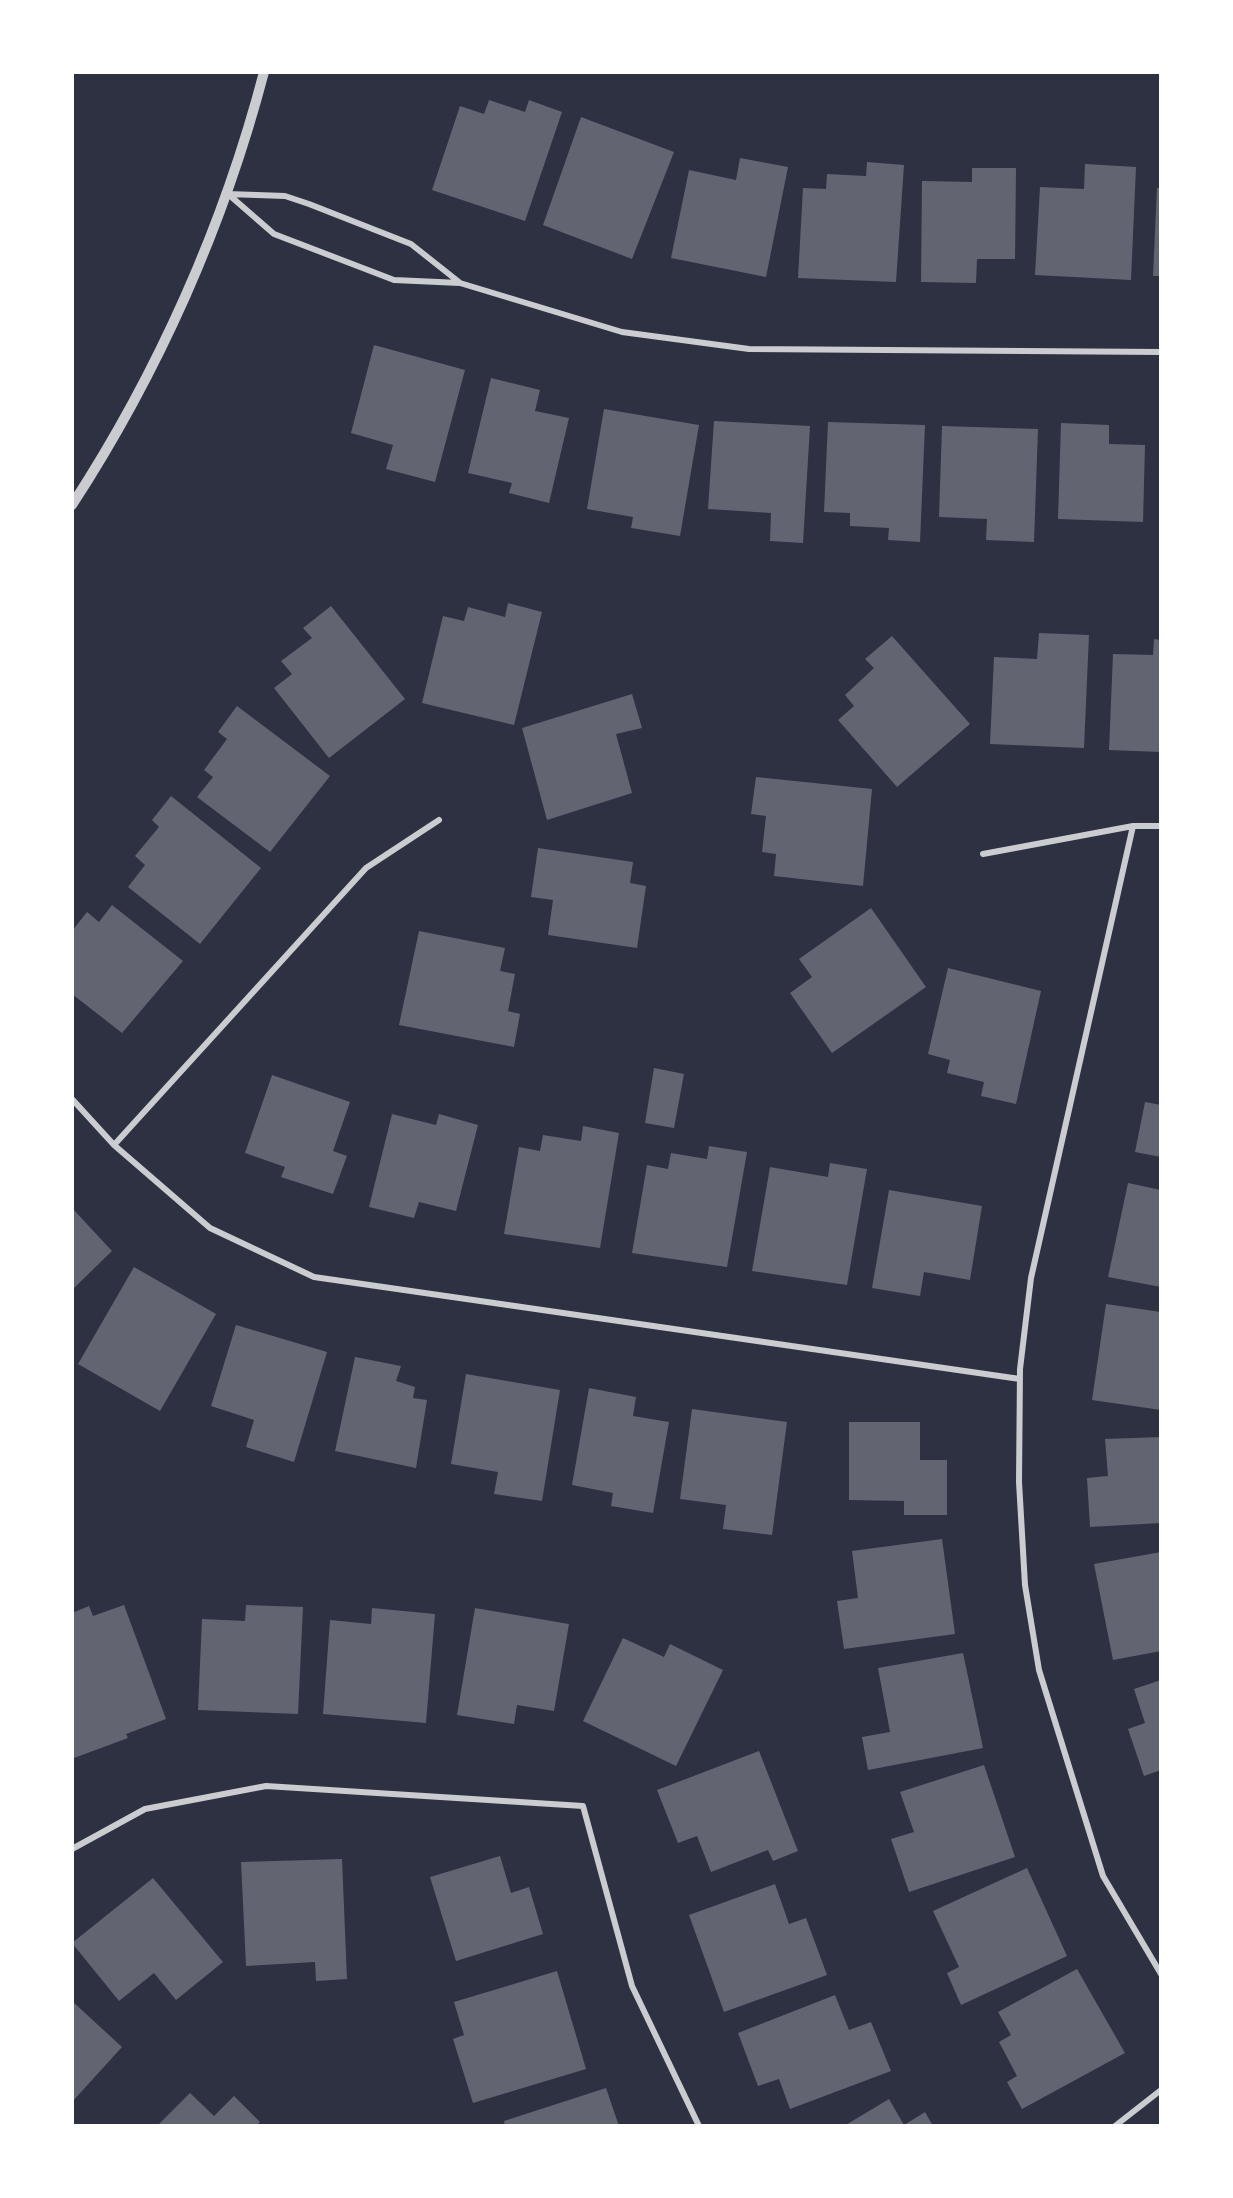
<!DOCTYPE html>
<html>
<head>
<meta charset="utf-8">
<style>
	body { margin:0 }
	#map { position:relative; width:1233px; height:2198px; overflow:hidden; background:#2d3142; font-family:"Crimson Pro",serif }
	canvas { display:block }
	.frame { position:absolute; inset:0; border:74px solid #fff; pointer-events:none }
</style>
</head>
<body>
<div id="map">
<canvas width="1233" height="2198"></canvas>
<div class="frame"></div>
</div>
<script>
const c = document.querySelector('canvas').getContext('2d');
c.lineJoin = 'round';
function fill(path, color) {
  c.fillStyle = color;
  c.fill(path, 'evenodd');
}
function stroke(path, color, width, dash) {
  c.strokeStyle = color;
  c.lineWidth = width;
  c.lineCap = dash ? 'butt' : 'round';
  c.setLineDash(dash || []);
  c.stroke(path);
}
fill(new Path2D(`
	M489,100L525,112L529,100L562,112L525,221L432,190L460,106L484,114Z
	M581,117L674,152L632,259L543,225Z
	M740,158L788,167L766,277L671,258L689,170L736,180Z
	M867,162L904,165L896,282L798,278L803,188L826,189L827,174L866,176Z
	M1085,164L1136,167L1131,280L1035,275L1040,187L1084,189Z
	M972,168H1016L1015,259H977L976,283L921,282L922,181L972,182Z
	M1157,188H1161V276H1153Z
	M374,345L465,370L435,482L386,469L393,445L351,433Z
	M491,378L540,390L535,411L569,418L549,503L509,493L512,483L468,473Z
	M604,409L699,425L680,536L631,528L633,517L587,509Z
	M714,421L810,426L803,543L770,541L771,513L708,509Z
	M828,422L925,425L920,542L888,540L889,528L850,526V513L824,512Z
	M1061,423L1109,425V444L1145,445L1143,522L1058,519Z
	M942,426L1038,429L1034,542L986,540L987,519L939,517Z
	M508,603L542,612L514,725L422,703L443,616L464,621L468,607L505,617Z
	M331,606L405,699L329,758L274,688L292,674L281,661L312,638L303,628Z
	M1039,633L1089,635L1084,748L990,744L994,657L1037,659Z
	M892,636L970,724L897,787L838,720L854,706L845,695L874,668L865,659Z
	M1154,639L1161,640L1160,752L1109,750L1113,654L1153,655Z
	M632,694L642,728L616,734L632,793L547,820L522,728Z
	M237,706L330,776L270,852L197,797L213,777L204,770L227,739L218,732Z
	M756,777L872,789L863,886L774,876L776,854L762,852L766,816L751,814Z
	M171,796L261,868L200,944L128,887L145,865L135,856L159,827L152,820Z
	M538,848L633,862L630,883L646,886L637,948L548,935L553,900L531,897Z
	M112,905L183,961L122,1033L72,994V931L87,912L99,922Z
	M871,908L926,987L832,1053L790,993L812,977L799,959Z
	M419,931L505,948L500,971L515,974L508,1011L520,1014L514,1047L399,1025Z
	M948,968L1041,991L1016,1104L981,1096L984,1082L947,1073L950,1060L928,1054Z
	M654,1068L684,1074L674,1128L645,1123Z
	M272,1075L350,1102L333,1151L347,1156L333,1194L281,1177L285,1167L245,1153Z
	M1145,1102L1161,1105V1157L1135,1152Z
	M392,1114L436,1125L439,1114L478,1125L456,1211L419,1202L414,1218L369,1207Z
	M583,1126L619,1133L600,1248L504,1234L519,1147L540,1151L543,1135L581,1141Z
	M709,1146L747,1152L727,1267L632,1253L647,1165L668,1169L671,1153L707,1159Z
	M830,1163L867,1169L847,1285L752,1271L770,1167L828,1177Z
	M1128,1183L1161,1190V1287L1108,1277Z
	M889,1190L982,1206L970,1280L924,1272L920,1296L872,1288Z
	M72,1208L112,1251L72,1290Z
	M134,1267L216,1314L160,1411L78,1364Z
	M1106,1304L1161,1312V1410L1092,1400Z
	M236,1325L327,1352L294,1462L246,1447L254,1420L211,1406Z
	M355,1357L401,1366L396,1381L415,1387L413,1398L427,1400L416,1468L335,1451Z
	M466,1374L560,1390L542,1501L494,1494L498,1472L451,1464Z
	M589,1388L636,1397L633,1416L669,1422L653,1513L611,1506L613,1493L572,1485Z
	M692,1409L787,1422L772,1535L723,1529L726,1505L680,1499Z
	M849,1422H920V1460H947V1515H904V1501L849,1500Z
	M1161,1437V1523L1090,1527L1087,1478L1108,1476L1105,1439Z
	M942,1539L955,1634L844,1649L837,1601L858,1598L852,1551Z
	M1161,1552V1651L1113,1660L1094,1564Z
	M124,1605L166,1719L126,1734L128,1738L74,1758L72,1613L89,1606L93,1616Z
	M246,1605L303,1607L298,1714L198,1710L202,1619L245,1621Z
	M372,1608L435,1614L426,1723L323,1714L330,1620L371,1624Z
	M475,1608L569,1624L554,1711L517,1705L514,1724L457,1715Z
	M623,1638L664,1657L670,1644L723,1670L676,1766L583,1721Z
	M963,1653L983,1748L868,1770L862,1737L890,1732L878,1668Z
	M1161,1680V1770L1144,1776L1128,1729L1145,1723L1134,1689Z
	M759,1751L798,1851L773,1861L768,1850L711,1872L697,1836L678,1843L657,1790Z
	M984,1765L1015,1857L909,1892L891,1839L914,1832L900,1792Z
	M500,1856L511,1893L529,1887L543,1934L456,1961L430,1877Z
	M342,1859L347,1979L316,1981L315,1962L246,1966L241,1862Z
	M1027,1868L1067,1956L961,2005L947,1973L959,1967L933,1911Z
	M153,1878L223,1962L176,2000L154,1973L119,2001L72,1943Z
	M775,1884L789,1924L806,1918L827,1975L724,2012L689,1915Z
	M1077,1969L1125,2053L1022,2109L1007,2082L1017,2076L999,2042L1011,2035L998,2012Z
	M557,1971L586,2069L473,2103L453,2039L464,2035L454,2002Z
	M835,1995L849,2030L871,2022L891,2071L790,2109L779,2079L758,2086L738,2033Z
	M72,2001L122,2047L72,2102Z
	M606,2088L619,2126H505L504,2121Z
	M190,2093L214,2116L234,2096L260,2122L256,2126H157Z
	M889,2099L904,2125L925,2112L933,2126H844Z`), '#626471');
stroke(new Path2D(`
	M228,194L274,234L394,280L460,283L622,332L749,349L1161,352
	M228,194L285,196L309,204L411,244L459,282
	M1133,826L1031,1278L1020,1369L1019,1482L1025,1585L1039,1670L1103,1876L1161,1974
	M983,854L1133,826H1161
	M72,1099L114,1145L210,1228L314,1277L1020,1379
	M114,1145L366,868L439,820
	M72,1849L145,1809L266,1786L583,1806L632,1986L699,2126
	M1115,2126L1161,2090`), '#caccd0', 6);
stroke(new Path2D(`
	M72,505C158,373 224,225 264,72`), '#caccd0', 10);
</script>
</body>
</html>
